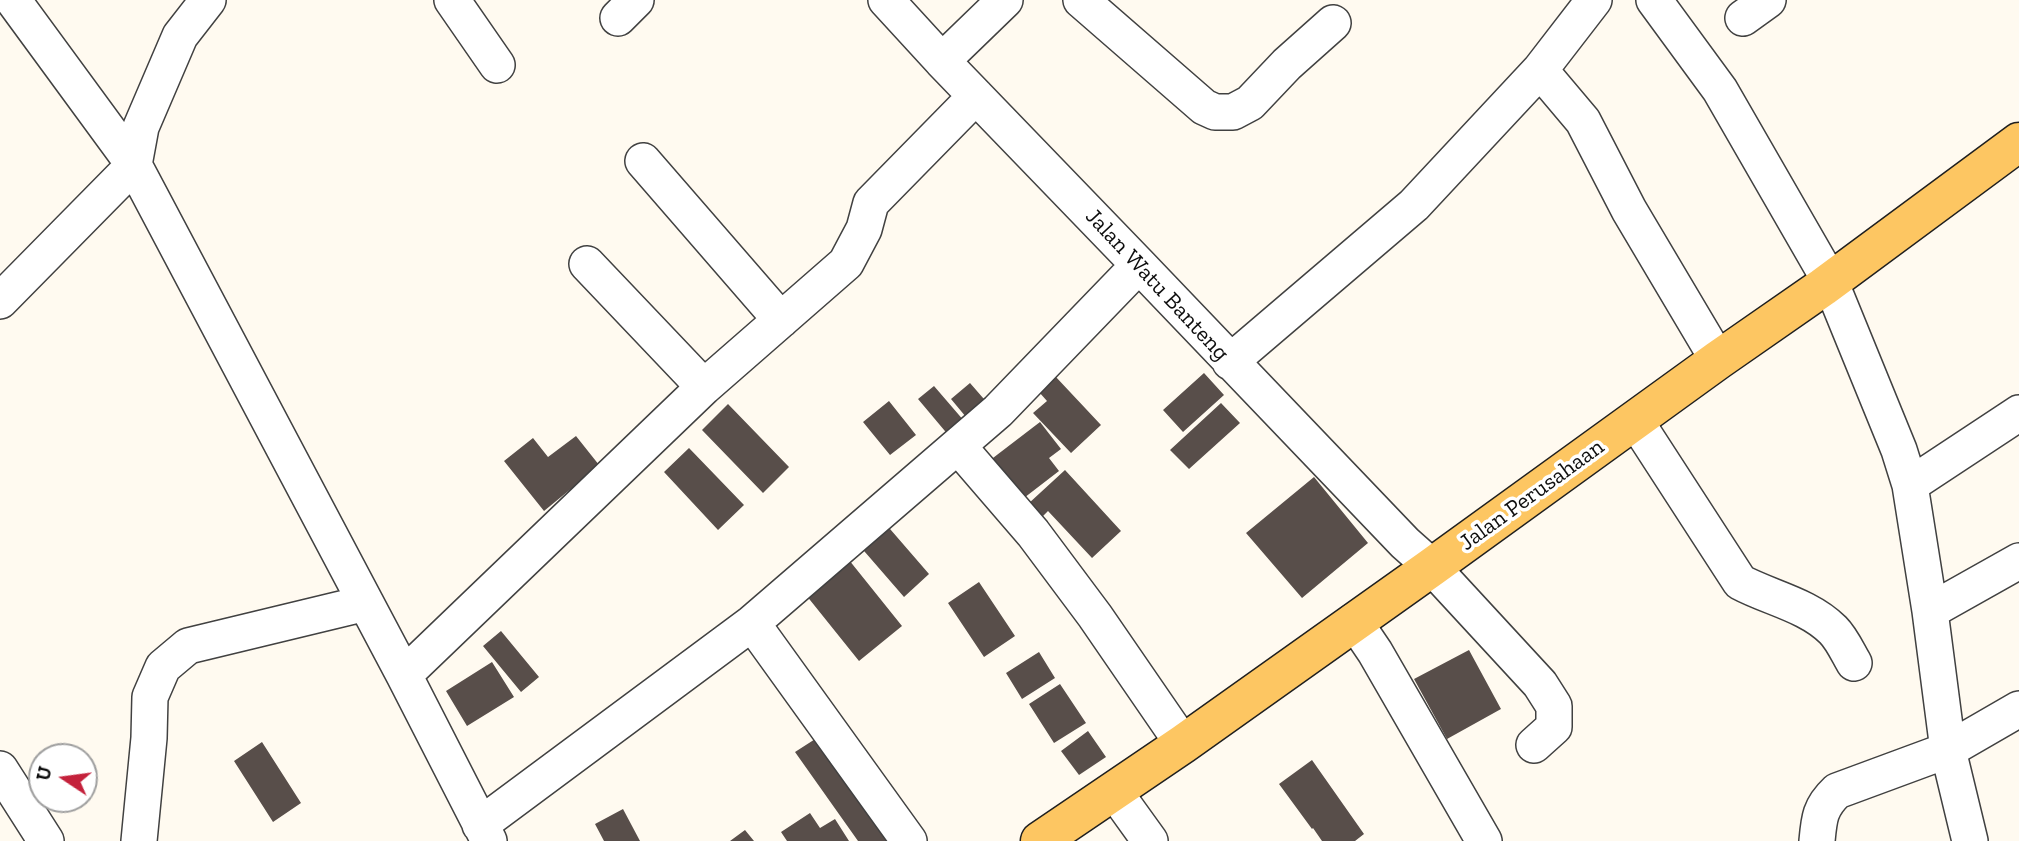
<!DOCTYPE html>
<html>
<head>
<meta charset="utf-8">
<style>
	body { margin:0 }
	#map { position:relative; width:2019px; height:841px; overflow:hidden; background:#fffaf0; font-family:"Zilla Slab",serif }
	canvas { display:block }
	.north { position:absolute; left:28px; top:743px; width:70px; height:70px; box-sizing:border-box; background:#fff; border:2px solid #9f9f9f; border-radius:50%; rotate:283deg; font-size:19px; font-weight:700; line-height:28px; text-align:center; color:#0e0e0e }
	.north::after { content:''; display:block; margin:auto; width:24px; height:32px; background:#c4213b; clip-path:polygon(50% 0,100% 100%,50% 72%,0 100%) }
</style>
</head>
<body>
<div id="map">
<canvas width="2019" height="841"></canvas>
<div class="north">U</div>
</div>
<script>
const c = document.querySelector('canvas').getContext('2d');
c.lineJoin = 'round';
function fill(path, color) {
  c.fillStyle = color;
  c.fill(path, 'evenodd');
}
function stroke(path, color, width, dash) {
  c.strokeStyle = color;
  c.lineWidth = width;
  c.lineCap = dash ? 'butt' : 'round';
  c.setLineDash(dash || []);
  c.stroke(path);
}
function drawText(font, color, halo, rows, align = 'center') {
  c.font = font + ' "Zilla Slab",serif';
  c.lineWidth = 7;
  c.setLineDash([]);
  c.textBaseline = 'middle';
  c.strokeStyle = halo;
  c.fillStyle = color;
  for (const [text, x, y, turn = 0] of rows) {
    c.save();
    c.translate(x, y);
    c.rotate((+turn || 0) * Math.PI / 180);
    c.textAlign = isNaN(turn) ? turn : align;
    if (halo) c.strokeText(text, 0, 0);
    c.fillText(text, 0, 0);
    c.restore();
  }
}
fill(new Path2D(`
	M1204,373L1224,395L1183,432L1163,410Z
	M1055,376L1101,425L1071,453L1033,413L1047,401L1039,392Z
	M970,383L990,406L976,429L951,399Z
	M934,386L971,429L955,443L918,399Z
	M889,401L916,435L890,455L863,422Z
	M1221,403L1240,423L1189,469L1170,450Z
	M728,404L789,467L763,493L702,430Z
	M1040,422L1061,449L1049,458L1059,471L1020,501L989,461Z
	M576,436L607,475L579,498L572,488L544,511L504,461L533,438L548,457Z
	M689,448L744,505L718,530L664,472Z
	M1065,470L1121,531L1092,558L1048,511L1041,518L1028,504Z
	M1314,477L1368,543L1302,598L1246,533Z
	M884,522L929,574L904,597L858,544Z
	M849,560L902,626L859,661L806,595Z
	M979,582L1015,636L984,657L948,603Z
	M501,631L539,677L521,692L483,646Z
	M1469,650L1501,709L1447,739L1414,679Z
	M1039,652L1055,678L1022,699L1006,673Z
	M492,662L514,697L467,726L446,691Z
	M1060,684L1086,723L1054,743L1029,704Z
	M1088,731L1106,757L1079,775L1061,751Z
	M823,734L901,841H858L795,752Z
	M262,742L301,803L273,822L234,761Z
	M1312,760L1364,834L1355,841H1322L1313,828L1312,829L1279,784Z
	M623,809L640,841H604L595,824Z
	M810,813L820,828L835,819L849,841H787L781,832Z
	M745,830L754,841H730Z`), '#584e4a');
const minor = new Path2D(`
	M208,0L180,36L141,127L134,165L404,675L489,841
	M452,0L497,65
	M886,0L942,61L1139,265L1405,543L1432,567L1540,684L1554,706V727L1534,745
	M1081,0L1204,107L1215,112H1233L1250,103L1287,64L1333,23
	M1654,0L1720,90L1830,281L1899,450L1910,485L1930,611L1948,750L1970,841
	M618,18L636,0
	M1743,18L1768,0
	M942,61L1005,0
	M1540,70L1583,121L1629,210L1718,360
	M643,161L781,320
	M587,264L704,387
	M0,301L134,165L13,0
	M1230,362L1414,205L1540,70L1594,0
	M1635,420L1740,582C1770,598 1808,605 1833,630C1842,639 1848,653 1854,663
	M958,446L1033,533L1095,616L1183,744
	M1910,485L2019,413
	M1930,611L2019,561
	M1354,621L1375,652L1484,841
	M752,623L909,841
	M404,675L704,387L846,263L864,229L871,203L976,96
	M0,769L46,841
	M1114,791L1150,841
	M480,825L752,623L998,411L1139,265
	M139,841L149,738L150,697L163,667L188,646L366,603
	M1817,841C1819,818 1820,807 1837,791L1948,750L2019,709`);
const major = new Path2D(`
	M1040,841L1183,744L1432,567L1718,360L1823,287L2019,142`);
stroke(minor, '#414141', 38);
stroke(major, '#1f1f1f', 41);
stroke(minor, '#fff', 35);
stroke(major, '#fdc662', 38);
drawText('23px', '#0e0e0e', '#fff', [
	["Jalan Watu Banteng",1157,285,47],
	["Jalan Perusahaan",1532,495,-36]
]);
</script>
</body>
</html>
